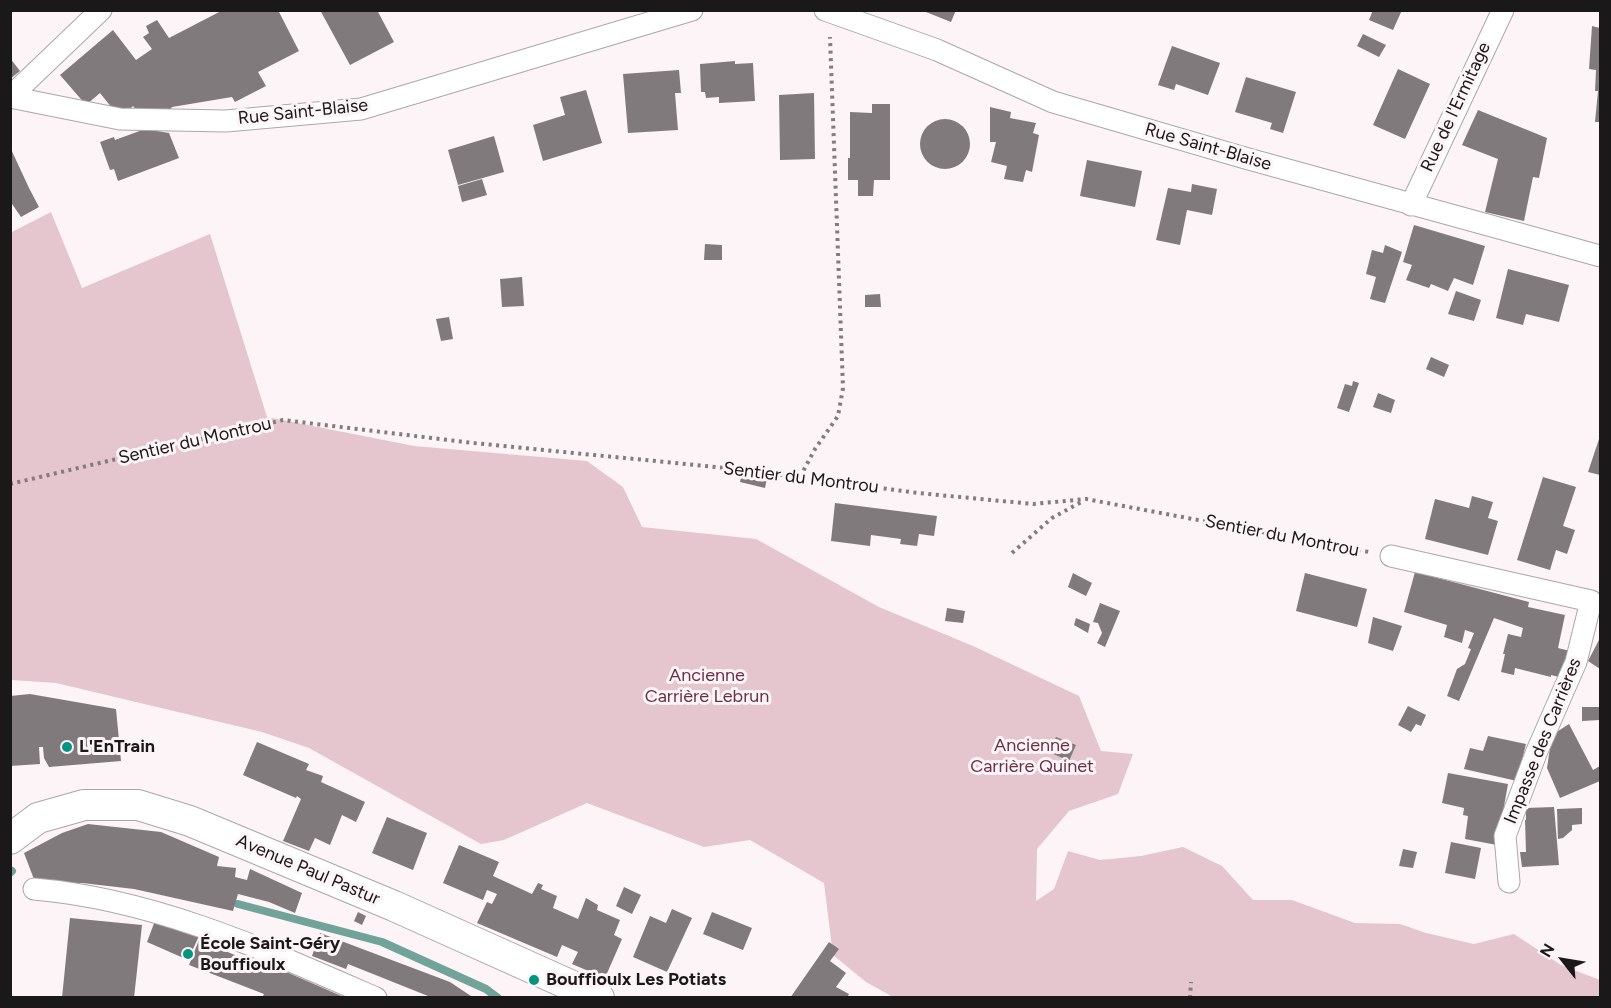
<!DOCTYPE html>
<html>
<head>
<meta charset="utf-8">
<style>
	body { margin:0 }
	#map { position:relative; width:1611px; height:1008px; overflow:hidden; background:#fcf4f6; font-family:Figtree,sans-serif }
	canvas { display:block }
	.frame { position:absolute; inset:0; border:12px solid #1a1819; pointer-events:none }
	.north { position:absolute; left:1533px; top:930px; width:60px; height:60px; -webkit-text-stroke:4px #fcf4f6; paint-order:stroke; rotate:301deg; font-size:16px; font-weight:700; line-height:24px; text-align:center; color:#1a1819 }
	.north::after { content:''; display:block; margin:auto; width:21px; height:27px; background:#1a1819; clip-path:polygon(50% 0,100% 100%,50% 72%,0 100%) }
</style>
</head>
<body>
<div id="map">
<canvas width="1611" height="1008"></canvas>
<div class="frame"></div>
<div class="north">N</div>
</div>
<script>
const c = document.querySelector('canvas').getContext('2d');
c.lineJoin = 'round';
function fill(path, color) {
  c.fillStyle = color;
  c.fill(path, 'evenodd');
}
function stroke(path, color, width, dash) {
  c.strokeStyle = color;
  c.lineWidth = width;
  c.lineCap = dash ? 'butt' : 'round';
  c.setLineDash(dash || []);
  c.stroke(path);
}
function drawText(font, color, halo, rows, align = 'center') {
  c.font = font + ' Figtree,sans-serif';
  c.lineWidth = 6;
  c.setLineDash([]);
  c.textBaseline = 'middle';
  c.strokeStyle = halo;
  c.fillStyle = color;
  for (const [text, x, y, turn = 0] of rows) {
    c.save();
    c.translate(x, y);
    c.rotate((+turn || 0) * Math.PI / 180);
    c.textAlign = isNaN(turn) ? turn : align;
    if (halo) c.strokeText(text, 0, 0);
    c.fillText(text, 0, 0);
    c.restore();
  }
}
fill(new Path2D(`
	M51,212L82,288L210,234L267,417L414,446L587,461L623,487L642,527L756,539L879,607L973,646L1079,696L1101,751L1133,754L1118,794L1069,811L1037,849L1036,901L1054,889L1068,851L1100,860L1141,856L1183,847L1222,866L1253,900H1292L1355,923L1400,924L1426,933L1474,944L1514,934L1561,965L1600,980V997H893L866,982L833,955L824,883L750,840L704,847L587,803L504,840L481,844L309,748L262,732L56,683L11,680L10,233Z`), '#e5c5ce');
stroke(new Path2D(`
	M10,873L12,871
	M238,904L382,942L486,989L498,998`), '#71a398', 8);
fill(new Path2D(`
	M223,10H278L299,51L258,72L266,86L235,102L232,97L172,107L169,111L136,110L133,106L129,110L112,108L100,93L86,105L60,75L113,30L136,60L152,49L143,37L149,33L146,26L157,20L169,38Z
	M320,10H377L394,42L350,65Z
	M921,10H956L951,22Z
	M1373,10H1402L1393,30L1369,20Z
	M1592,26L1600,28V122H1595L1598,91H1595L1596,70L1589,69Z
	M1363,34L1386,45L1379,57L1357,46Z
	M1172,46L1220,63L1208,95L1176,84L1174,90L1158,85Z
	M10,58L20,71L10,79Z
	M735,61V64L753,63L755,101L719,103V97L706,98L705,92H701L700,64Z
	M1398,69L1430,84L1405,139L1373,125Z
	M679,70L681,93H675L678,130L628,133L623,74Z
	M1246,77L1296,92L1283,133L1270,129L1272,123L1235,112Z
	M586,90L602,143L543,161L533,125L565,115L560,97Z
	M814,93L815,159L780,160L779,95Z
	M872,104H890V180H874L873,196H858V180H848V158H850V112L872,113Z
	M990,107L1011,112L1010,118L1036,123L1033,133L1039,135L1032,172L1026,170L1023,182L1004,179L1007,166L991,162L996,142H990Z
	M1478,110L1547,138L1539,178L1533,177L1524,221L1485,212L1498,159L1462,145Z
	M920 144a25 25 0 1 1 50 0a25 25 0 1 1-50 0Z
	M145,129L169,133L179,158L118,181L114,169L110,170L100,142L114,137L115,140Z
	M494,136L504,172L458,185L448,150Z
	M10,147L29,188L39,207L21,217L10,201Z
	M1087,160L1142,171L1135,207L1080,196Z
	M482,179L487,195L462,202L458,186Z
	M1192,184L1217,189L1212,215L1187,210L1180,245L1156,240L1168,188L1191,192Z
	M1414,225L1485,246L1473,285L1454,278L1448,291L1431,284L1429,288L1406,280L1412,265L1403,262Z
	M705,244L722,245V260H704Z
	M1385,245L1402,252L1385,303L1370,299L1376,277L1366,274L1372,250L1383,253Z
	M1508,269L1569,285L1559,322L1526,314L1523,325L1496,318Z
	M522,277L524,306L502,307L500,279Z
	M1456,291L1481,300L1474,321L1448,314Z
	M880,294L881,307H865V295Z
	M449,317L453,339L441,341L436,319Z
	M1431,357L1449,365L1444,377L1426,369Z
	M1353,381L1359,383L1349,412L1337,408L1345,384L1352,386Z
	M1378,393L1395,400L1391,413L1373,407Z
	M1600,436V475L1588,472Z
	M742,472L767,478L765,488L740,482Z
	M1543,477L1576,487L1563,526L1575,530L1567,554L1556,550L1550,570L1517,560Z
	M1472,496L1493,502L1488,518L1498,521L1488,555L1425,539L1435,499L1469,508Z
	M835,503L937,516L934,536L919,534L917,546L900,544L901,539L871,535L870,546L831,541Z
	M1415,572L1529,602L1528,607L1565,615L1558,648L1570,651L1563,678L1551,675V677L1515,668L1514,675L1501,672L1505,654H1503L1508,634L1521,637L1523,628L1494,618L1459,701L1447,696L1457,669L1465,664L1471,649L1468,648L1474,633L1465,630L1462,643L1444,637L1447,625L1404,612Z
	M1073,573L1092,583L1086,596L1068,587Z
	M1305,573L1367,589L1357,627L1296,611Z
	M1100,603L1120,611L1105,647L1097,643L1102,633L1098,623L1093,622Z
	M947,608L965,611L963,623L945,621Z
	M1373,617L1402,626L1393,651L1368,643Z
	M1076,618L1090,624L1088,633L1074,625Z
	M1600,638V669L1588,661Z
	M30,694L116,709L121,761L49,767L44,758L43,747H39L40,764L10,766V696Z
	M1408,706L1426,715L1421,726L1416,724L1411,732L1398,725Z
	M1582,707H1600V720L1582,721Z
	M1569,724L1593,770L1600,766V781L1560,798L1547,768L1552,735Z
	M1488,736L1526,744L1517,781L1464,769L1470,748L1483,751Z
	M1056,737L1076,745L1069,761L1049,752Z
	M257,742L309,764L306,770L323,776L321,782L365,802L356,822L342,815L330,845L315,838L309,851L283,841L301,799L297,796L296,798L243,775Z
	M1448,773L1508,784L1497,845L1465,839L1468,816L1463,815L1464,808L1442,803Z
	M1554,807L1559,865L1522,867L1520,852H1526L1525,820H1526V808Z
	M1582,808V824L1572,825V830L1563,838L1558,839L1557,809Z
	M387,817L427,833L413,870L372,853Z
	M88,824L161,832L219,857L217,866L236,868L235,877L247,880L250,869L302,893L295,913L269,902L238,894L233,911L134,889L82,883L35,882L24,853L62,833Z
	M1451,842L1481,848L1475,879L1445,873Z
	M459,845L499,862L493,876L532,894L538,883L543,885L541,889L557,896L553,908L578,919L586,898L598,905L597,910L620,920L614,935L622,939L605,978L572,964L578,952L562,945L557,957L477,923L487,902L492,904L497,894L487,890L483,900L443,883Z
	M1403,849L1417,852L1413,868L1399,866Z
	M624,887L641,895L632,914L616,906Z
	M672,909L692,918L667,972L633,957L650,916L666,923Z
	M358,912L366,916L362,925L354,921Z
	M712,912L752,928L743,950L703,934Z
	M70,918L142,925L134,998H62Z
	M156,918L199,936L188,960L147,942Z
	M320,933L450,982L474,998H433L348,964L346,969L312,956Z
	M199,940L273,971L275,967L346,998H262L264,994L189,965Z
	M829,942L839,949L830,961L846,973L836,987L849,994L847,998H790Z`), '#817a7c');
const minor = new Path2D(`
	M825,10L937,50L1053,102L1245,158L1600,256
	M10,97L120,119L226,121L361,109L692,10
	M10,97L101,10
	M1411,205L1503,10
	M1391,556L1591,601
	M1509,882L1505,836L1537,751L1576,662L1591,601
	M34,889C154,899 266,950 376,998`);
const secondary = new Path2D(`
	M10,839L38,818L84,805H138L190,821L394,906L599,998`);
stroke(minor, '#ada6a8', 23);
stroke(secondary, '#ada6a8', 32);
stroke(new Path2D(`
	M800,477L815,449L838,416L843,388L830,37
	M10,484L283,420L473,443L746,470L918,493L1033,504L1086,499L1369,552
	M1012,553L1052,518L1083,501
	M1190,998L1191,982`), '#817c7e', 4, [3, 4.5]);
stroke(minor, '#fff', 21);
stroke(secondary, '#fff', 30);
for (const [x, y, r, color] of [
	[67,747,6,"#059481"],
	[188,954,6,"#059481"],
	[534,980,6,"#059481"]
]) {
  const dot = new Path2D();
  dot.arc(x, y, r, 0, 2 * Math.PI);
  c.fillStyle = color;
  c.fill(dot);
  stroke(dot, '#fcf4f6', 2);
}
drawText('18px', '#1a1819', '#fcf4f6', [
	["Rue de l'Ermitage",1456,107,-65],
	["Rue Saint-Blaise",303,112,-6],
	["Rue Saint-Blaise",1208,147,16],
	["Sentier du Montrou",195,441,-13],
	["Sentier du Montrou",801,478,7],
	["Sentier du Montrou",1282,536,11],
	["Impasse des Carrières",1543,741,-68],
	["Avenue Paul Pastur",308,870,23]
]);
drawText('18px', '#6a3145', '#fcf4f6', [
	["Ancienne",707,676],
	["Carrière Lebrun",707,697],
	["Ancienne",1032,746],
	["Carrière Quinet",1032,767]
]);
drawText('bold 18px', '#1a1819', '#fcf4f6', [
	["L'EnTrain",79,747],
	["École Saint-Géry",200,944],
	["Bouffioulx",200,965],
	["Bouffioulx Les Potiats",546,980]
], 'left');
</script>
</body>
</html>
